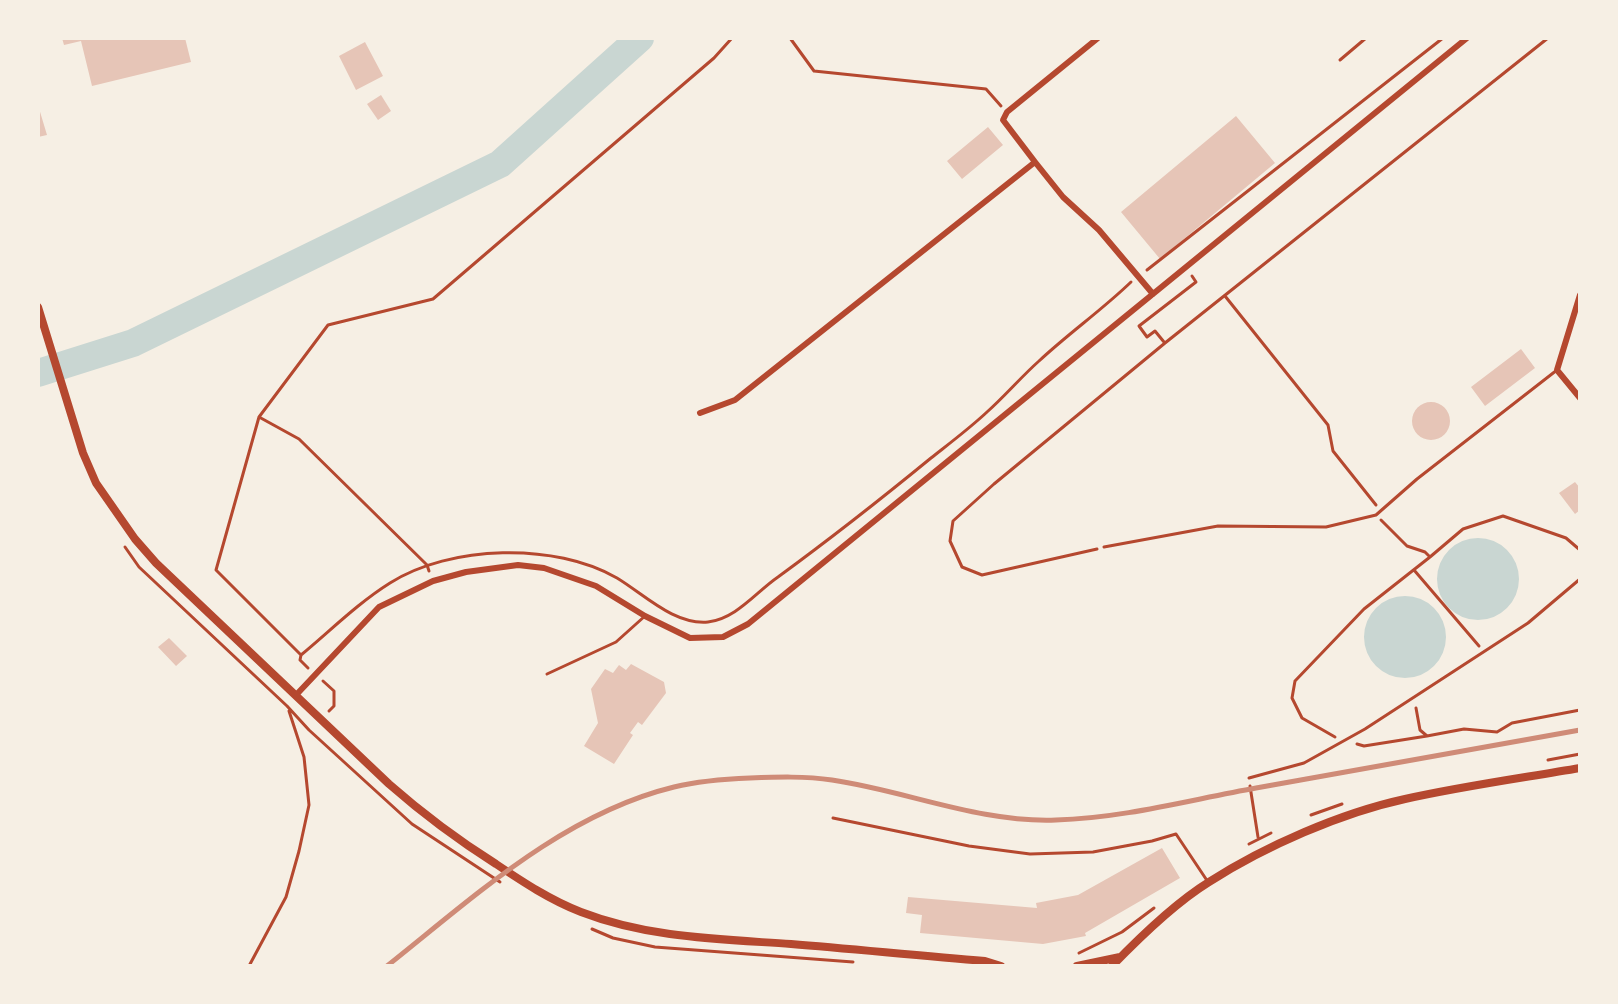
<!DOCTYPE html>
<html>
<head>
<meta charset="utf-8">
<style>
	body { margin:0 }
	#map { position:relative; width:1618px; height:1004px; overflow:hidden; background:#f6efe4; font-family:"Open Sans",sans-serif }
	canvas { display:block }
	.frame { position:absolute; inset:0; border:40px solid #f6efe4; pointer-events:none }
</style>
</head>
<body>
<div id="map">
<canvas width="1618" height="1004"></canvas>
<div class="frame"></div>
</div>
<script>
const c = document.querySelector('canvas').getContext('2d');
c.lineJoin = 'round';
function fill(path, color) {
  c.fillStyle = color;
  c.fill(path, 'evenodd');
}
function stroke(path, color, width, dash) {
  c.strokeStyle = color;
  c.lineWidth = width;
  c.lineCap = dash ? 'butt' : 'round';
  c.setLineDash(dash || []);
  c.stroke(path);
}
fill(new Path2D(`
	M1437 579a41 41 0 1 1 82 0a41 41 0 1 1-82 0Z
	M1364 637a41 41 0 1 1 82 0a41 41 0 1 1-82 0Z`), '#c9d6d2');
stroke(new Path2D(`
	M38,373L133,343L500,164L640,38`), '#c9d6d2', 28);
fill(new Path2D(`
	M62,38H120V40L128,38H185L191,62L92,86L81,41L64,45Z
	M365,42L383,76L356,90L339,56Z
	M381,95L391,111L378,120L367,104Z
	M38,105L47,135L38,137Z
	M1236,116L1275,163L1160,259L1121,212Z
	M988,127L1003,145L962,179L947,161Z
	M1521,349L1535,368L1485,406L1471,387Z
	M1412 421a19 19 0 1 1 38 0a19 19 0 1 1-38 0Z
	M1575,482L1580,488V510L1575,514L1559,493Z
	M169,638L187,656L176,666L158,647Z
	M631,664L664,682L666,693L642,725L638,722L630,733L633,735L614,764L584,746L598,723L591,689L605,669L613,673L619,665L626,670Z
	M1162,848L1180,878L1085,933L1086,936L1043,944L920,933L922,915L906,913L908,897L1037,908L1036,903L1078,895Z`), '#e6c5b7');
stroke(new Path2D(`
	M790,38L814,71L986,89L1001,106
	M1147,270L1443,38
	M1225,296L1328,425L1333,451L1376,505
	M1164,342L1155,331L1147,337L1139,326L1196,282L1192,276
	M259,417L299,439L427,565L429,571
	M125,547L139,567L287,706L309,730L412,824L500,882
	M1097,549L982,575L962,567L950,541L953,521L994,484L1165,343L1548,38
	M1430,557L1463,529L1503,516L1566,538L1580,550
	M1414,570L1479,646
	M301,655L216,570L259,417L328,325L433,299L714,58L732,38
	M308,668L300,660L301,655C330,631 358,603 390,583C450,545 555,542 617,578C645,595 674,625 708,622C736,619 756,592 778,577C830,539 881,499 931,458C950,443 970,428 987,412C1005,396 1021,377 1039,361C1069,333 1102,310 1131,282
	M323,681L334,691V706L329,711
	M1416,708L1420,730L1427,736L1464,729L1497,732L1512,723L1580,710
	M1335,737L1302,718L1292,698L1295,681L1364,609L1430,557L1425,552L1407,546L1381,520
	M1357,744L1364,746L1427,736
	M1548,760L1580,754
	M1250,786L1258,837
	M1311,815L1342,804
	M1249,844L1271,833
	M592,929L613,938L655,947L853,962
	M1079,953L1122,932L1154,908
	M249,966L286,897L299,851L309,805L304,757L289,711`), '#b5482f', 3);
stroke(new Path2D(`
	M1340,60L1366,38
	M1104,547L1218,526L1326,527L1376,515L1417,479L1557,370
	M547,674L616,642L645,616
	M1249,778L1304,763L1365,729L1528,623L1580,579
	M833,818L969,846L1030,854L1093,852L1152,841L1176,834L1208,882`), '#b5482f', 3);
stroke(new Path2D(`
	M1035,162L1003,120L1007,112L1098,38
	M1580,295L1557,370L1580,398
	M700,413L735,400L1035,162L1063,197L1099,230L1153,294
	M297,694L379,607L433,581L466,572L518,565L544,568L596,586L645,616L690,638L723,637L748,624L1467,38`), '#b5482f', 6);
stroke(new Path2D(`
	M38,307L83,453L96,483L135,539L156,563L389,784C422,813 458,840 496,864C523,882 550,900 581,912C648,938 719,939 791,944C855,949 920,956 985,961L1001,966
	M1077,966L1120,957
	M1112,966C1140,937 1175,903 1209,882C1265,846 1341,813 1405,799C1463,786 1522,778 1580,768`), '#b5482f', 8);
stroke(new Path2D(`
	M387,966C474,897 563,814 674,787C699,781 724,779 750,778C777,777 805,776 832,780C907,791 980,823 1056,820C1124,818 1189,800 1256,788C1364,768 1472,749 1580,730`), '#cf8b77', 5);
</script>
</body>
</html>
